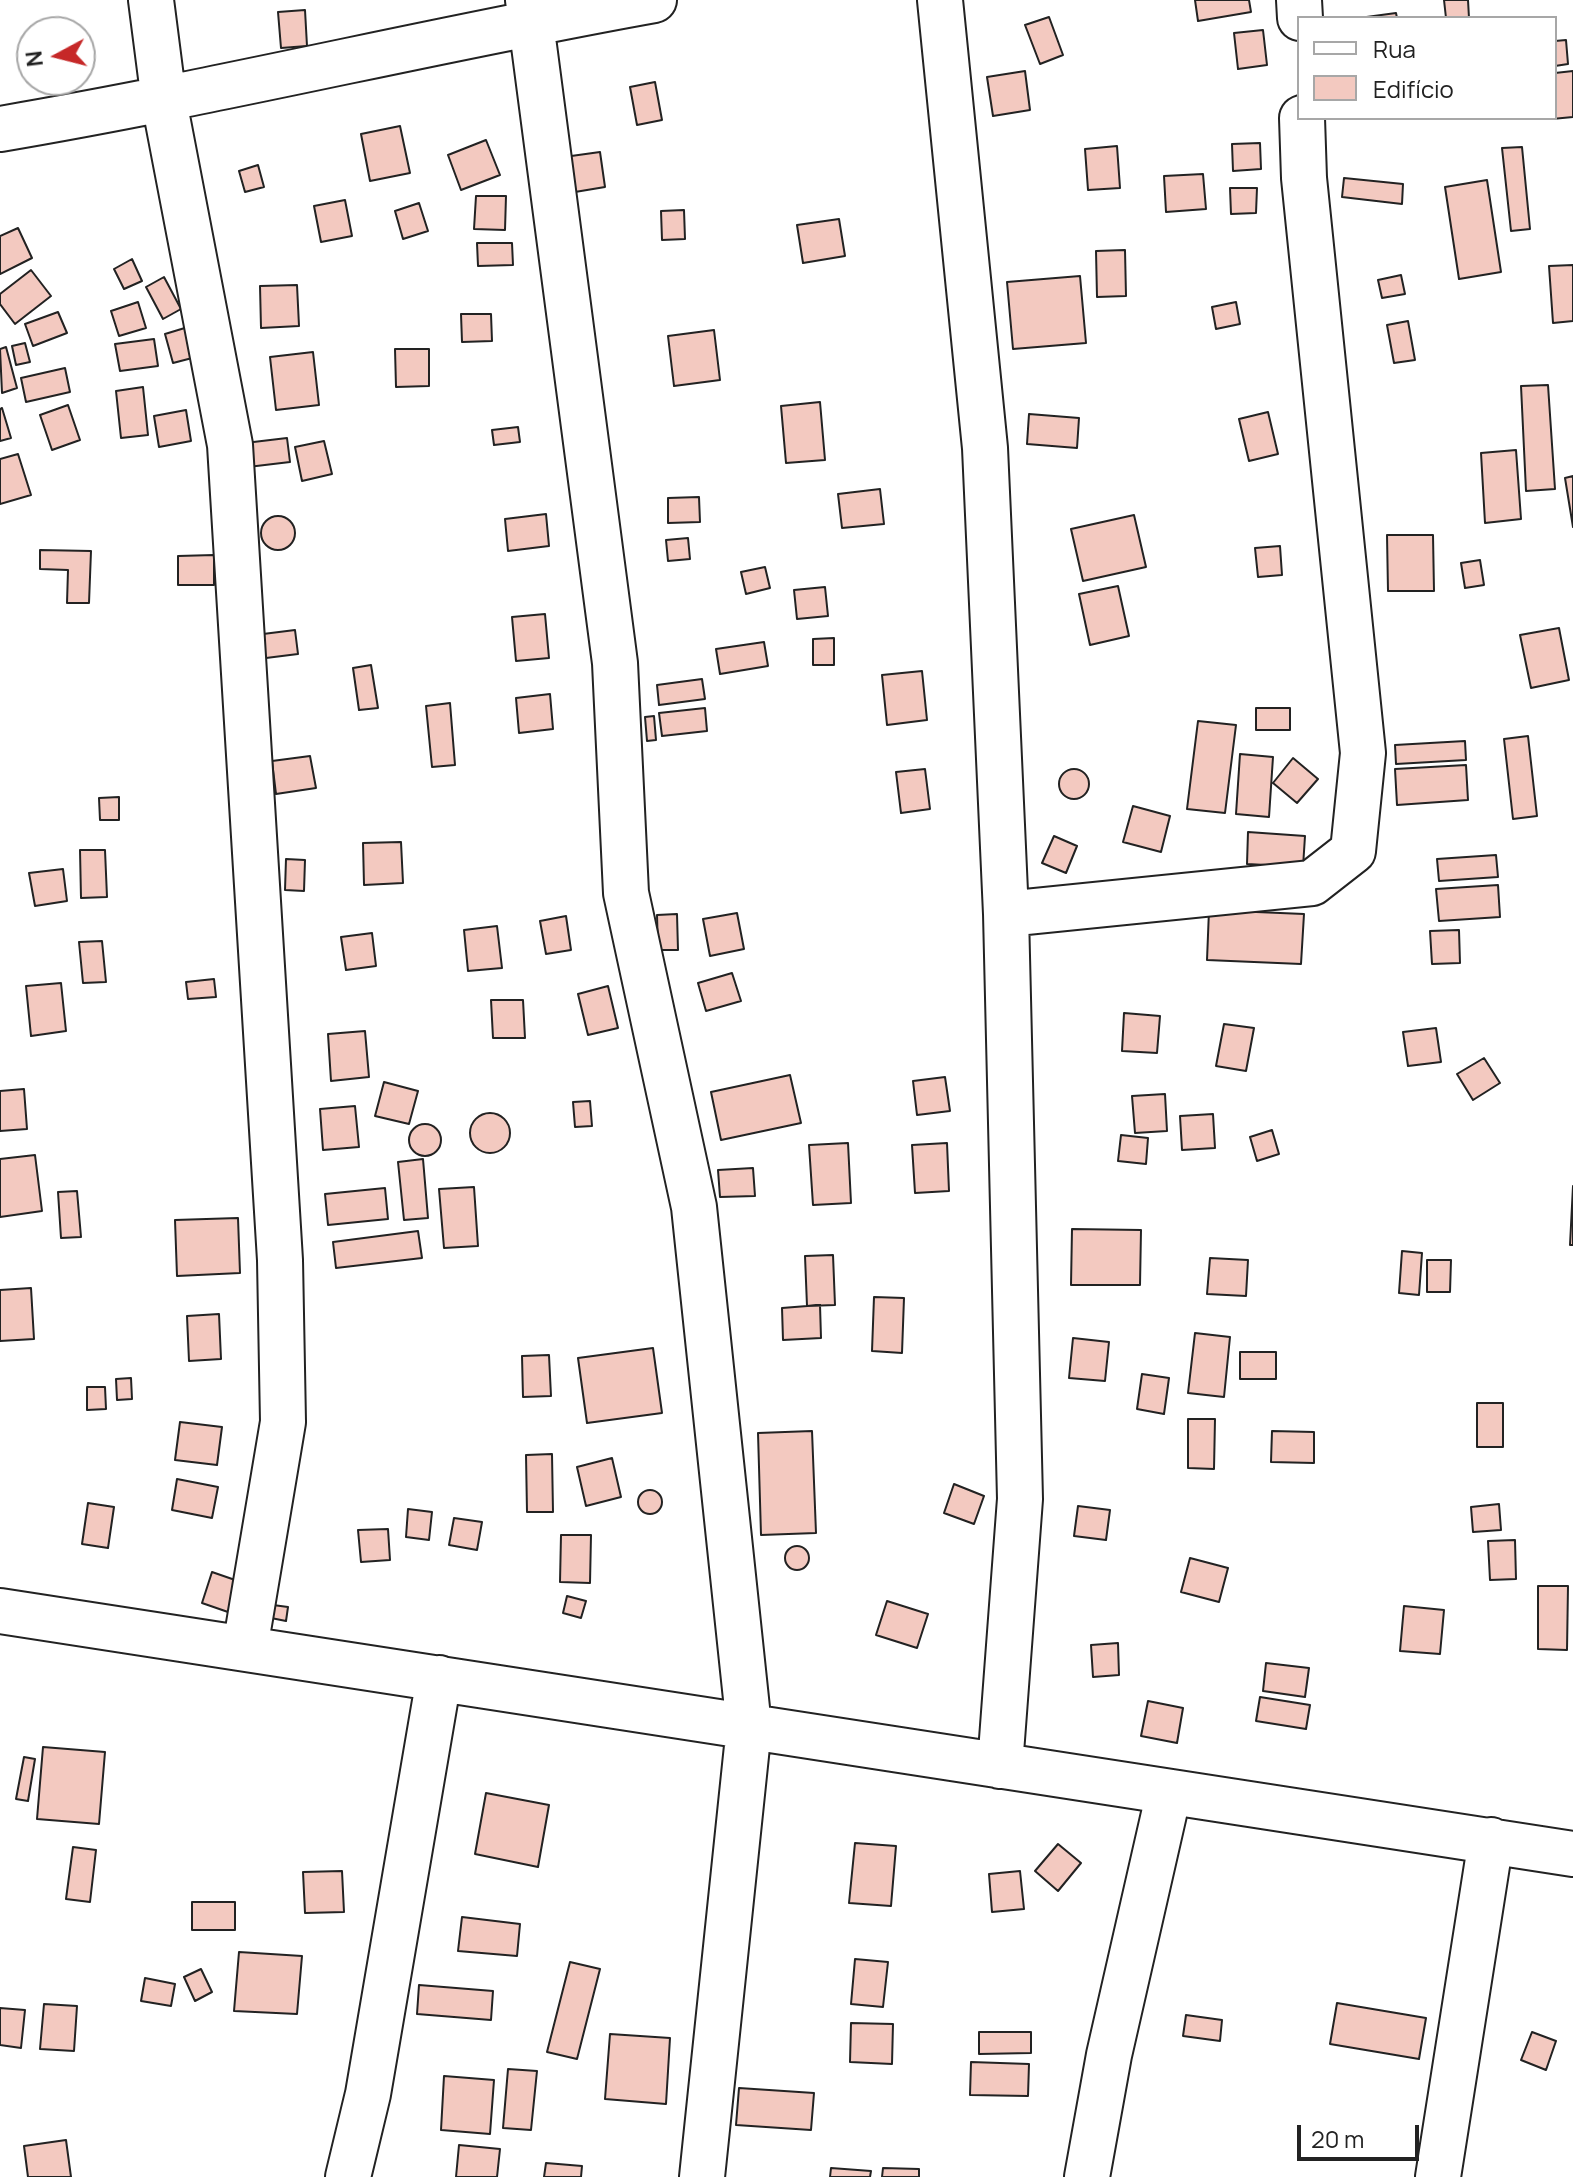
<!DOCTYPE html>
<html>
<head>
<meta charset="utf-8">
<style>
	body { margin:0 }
	#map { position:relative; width:1573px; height:2177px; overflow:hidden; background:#fff; font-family:Manrope,sans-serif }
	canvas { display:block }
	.legend { position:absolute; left:1297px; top:16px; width:260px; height:104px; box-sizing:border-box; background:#fff; border:2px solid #a7a7a7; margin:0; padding:10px 14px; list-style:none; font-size:24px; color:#222 }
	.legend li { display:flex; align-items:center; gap:16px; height:40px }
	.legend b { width:40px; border:2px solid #a7a7a7 }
	.north { position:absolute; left:16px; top:16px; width:80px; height:80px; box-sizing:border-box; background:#fff; border:2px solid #a7a7a7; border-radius:50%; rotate:263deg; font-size:22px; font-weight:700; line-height:32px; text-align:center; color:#222 }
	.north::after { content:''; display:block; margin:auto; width:28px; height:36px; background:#c62828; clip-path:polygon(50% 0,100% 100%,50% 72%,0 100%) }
	.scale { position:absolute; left:1297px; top:2125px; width:122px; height:36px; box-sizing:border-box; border:4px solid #222; border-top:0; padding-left:10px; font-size:24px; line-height:28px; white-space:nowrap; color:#222; -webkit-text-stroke:6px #fff; paint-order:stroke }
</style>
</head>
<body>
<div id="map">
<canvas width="1573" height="2177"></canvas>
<ul class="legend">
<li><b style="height:10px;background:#fff"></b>Rua</li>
<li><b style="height:22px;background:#f3c9c0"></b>Edifício</li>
</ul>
<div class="north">N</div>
<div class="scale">20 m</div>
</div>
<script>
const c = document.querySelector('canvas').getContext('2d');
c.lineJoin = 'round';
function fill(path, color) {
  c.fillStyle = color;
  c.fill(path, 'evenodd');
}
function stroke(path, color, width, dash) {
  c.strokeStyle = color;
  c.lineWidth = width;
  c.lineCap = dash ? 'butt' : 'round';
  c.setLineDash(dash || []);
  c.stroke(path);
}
const building = new Path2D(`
	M1195,0H1249L1251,12L1198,21Z
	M1444,0H1468L1469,18H1446Z
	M305,10L307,46L281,48L278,12Z
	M1396,13L1397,18H1359Z
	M1049,17L1063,55L1040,64L1025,25Z
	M1263,30L1267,65L1238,69L1234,33Z
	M1566,40L1568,64L1555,66V41Z
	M1025,71L1030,110L993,116L987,77Z
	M1573,71V117L1552,119L1555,118V73Z
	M655,82L662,120L637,125L630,87Z
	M400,126L410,173L370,181L361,134Z
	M486,140L500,175L461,190L448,155Z
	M1260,143L1261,169L1233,171L1232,144Z
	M1117,146L1120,188L1088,190L1085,149Z
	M1522,147L1530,229L1511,231L1502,148Z
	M600,152L605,187L569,193L564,157Z
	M258,165L264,187L245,192L239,171Z
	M1203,174L1206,209L1166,212L1164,176Z
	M1344,178L1403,184L1402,204L1342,197Z
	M1487,180L1501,272L1459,279L1445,187Z
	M1230,188H1257L1256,213L1231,214Z
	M476,196H506L505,230L474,229Z
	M345,200L352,236L321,242L314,206Z
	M419,203L428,231L403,239L395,211Z
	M684,210L685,239L662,240L661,211Z
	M839,219L845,256L803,263L797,225Z
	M18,228L32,258L0,274V236Z
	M477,243H512L513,265L478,266Z
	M1125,250L1126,296L1097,297L1096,251Z
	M132,259L142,281L124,289L114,269Z
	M1573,265V321L1553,323L1549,266Z
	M31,270L51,296L15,324L0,304V294Z
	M1401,275L1405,294L1382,298L1378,280Z
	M1080,276L1086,343L1013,349L1007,282Z
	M164,277L181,309L163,319L146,287Z
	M297,285L299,326L261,328L260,286Z
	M138,302L146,328L119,336L111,311Z
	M1236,302L1240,324L1216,329L1212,307Z
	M58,312L67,333L33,346L25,324Z
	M461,314H491L492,341L462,342Z
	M1408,321L1415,360L1394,363L1387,325Z
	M188,327L196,357L173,363L165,334Z
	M714,330L720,380L674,386L668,336Z
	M154,339L158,366L120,371L115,344Z
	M25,343L30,362L16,365L12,346Z
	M6,347L17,388L2,393L0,349Z
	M395,349H429V386L396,387Z
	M313,352L319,405L276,410L270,357Z
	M65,368L70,392L26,402L21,378Z
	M1548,385L1555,489L1526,491L1521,386Z
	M143,387L148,435L121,438L116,391Z
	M820,402L825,460L786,463L781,406Z
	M68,405L80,440L52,450L40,415Z
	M2,408L11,438L0,441V409Z
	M186,410L191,441L159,447L154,416Z
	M1268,412L1278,454L1249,461L1239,419Z
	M1029,414L1079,418L1077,448L1027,444Z
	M518,427L520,442L494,445L492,430Z
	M287,438L290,462L248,467L245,443Z
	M324,441L332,474L302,481L295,447Z
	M1516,450L1521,519L1485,523L1481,453Z
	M18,454L31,495L0,504V459Z
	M1573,476V527L1565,478Z
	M880,489L884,524L842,528L838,494Z
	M699,497L700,522L668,523V498Z
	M546,514L549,546L508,551L505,519Z
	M1134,515L1146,567L1083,581L1071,529Z
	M261 533a17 17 0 1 1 34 0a17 17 0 1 1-34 0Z
	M1387,535H1433L1434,591H1388Z
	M688,538L690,559L668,561L666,540Z
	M1280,546L1282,575L1258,577L1255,548Z
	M40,550L91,551L89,603H67L68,570L40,569Z
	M214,555V585H178V556Z
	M1480,560L1484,585L1465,588L1461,563Z
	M765,567L770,588L746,594L741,572Z
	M1118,586L1129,636L1090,645L1079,594Z
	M825,587L828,616L797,619L794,590Z
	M545,614L549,658L516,661L512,617Z
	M1559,628L1569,680L1531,688L1520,635Z
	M295,630L298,654L258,659L255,635Z
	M834,638V665H813V639Z
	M764,642L768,666L720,674L716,649Z
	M371,665L378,708L359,710L353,668Z
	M922,671L927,720L887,725L882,675Z
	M702,679L705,699L659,705L657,685Z
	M550,694L553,729L519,733L516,698Z
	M450,703L455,765L432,767L426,706Z
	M705,708L707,731L662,736L659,713Z
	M1256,708H1290V730H1256Z
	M654,716L656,740L647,741L645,717Z
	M1198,721L1236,725L1225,813L1187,809Z
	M1528,736L1537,816L1513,819L1504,739Z
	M1465,741L1466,760L1396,764L1395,745Z
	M1240,754L1273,757L1269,817L1236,814Z
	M310,756L316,788L276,794L272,761Z
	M1293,758L1318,779L1297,803L1273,783Z
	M1466,765L1468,800L1397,805L1395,769Z
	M925,769L930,809L901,813L896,772Z
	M1059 784a15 15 0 1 1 30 0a15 15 0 1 1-30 0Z
	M119,797V820H100L99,798Z
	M1133,806L1170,816L1161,852L1123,842Z
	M1248,832L1305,836L1303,867L1247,864Z
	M1054,836L1077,846L1066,873L1042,863Z
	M401,842L403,883L364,885L363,843Z
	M80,850H105L107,897L81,898Z
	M1496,855L1498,877L1439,881L1437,859Z
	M286,859L305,860L304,891L285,890Z
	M63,869L67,901L35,906L29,873Z
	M1498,885L1500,917L1439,921L1436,889Z
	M1209,910L1304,914L1301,964L1207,960Z
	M737,913L744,949L710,956L703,919Z
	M677,914L678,950H658L657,915Z
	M566,916L571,950L546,954L540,921Z
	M497,926L502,968L468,971L464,930Z
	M1459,930L1460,963L1432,964L1430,931Z
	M372,933L376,966L346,970L341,937Z
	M102,941L106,982L83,983L79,942Z
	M732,973L741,1001L706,1011L698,983Z
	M214,979L216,997L188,999L186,982Z
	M61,983L66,1031L31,1036L26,986Z
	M608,986L618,1028L588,1035L578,994Z
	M491,1000H523L525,1038H493Z
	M1124,1013L1160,1016L1157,1053L1122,1051Z
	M1224,1024L1254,1028L1246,1071L1216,1066Z
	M1436,1028L1441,1062L1408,1066L1403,1032Z
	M365,1031L369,1077L331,1081L328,1034Z
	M1484,1058L1500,1083L1473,1100L1457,1074Z
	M790,1075L801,1123L721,1140L711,1092Z
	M945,1077L950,1111L917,1115L913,1081Z
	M384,1082L418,1091L409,1124L375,1116Z
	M24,1089L27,1129L0,1131V1091Z
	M1165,1094L1167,1131L1135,1133L1132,1096Z
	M590,1101L592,1126L575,1127L573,1102Z
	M355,1106L359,1147L323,1150L320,1109Z
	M470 1133a20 20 0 1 1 40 0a20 20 0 1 1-40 0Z
	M1213,1114L1215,1148L1182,1150L1180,1116Z
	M409 1140a16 16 0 1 1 32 0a16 16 0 1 1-32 0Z
	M1272,1130L1279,1154L1257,1161L1250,1137Z
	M1121,1135L1148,1138L1146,1164L1118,1161Z
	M848,1143L851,1203L813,1205L809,1145Z
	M947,1143L949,1191L915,1193L912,1145Z
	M35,1155L42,1211L0,1217V1159Z
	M423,1159L428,1218L404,1220L398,1162Z
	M753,1168L755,1196L720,1197L718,1170Z
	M1573,1186V1245H1570Z
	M474,1187L478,1246L444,1248L439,1189Z
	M385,1188L388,1219L328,1225L325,1194Z
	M77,1191L81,1237L61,1238L58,1192Z
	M238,1218L240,1273L177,1276L175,1220Z
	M1072,1229L1141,1230L1140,1285H1071Z
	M418,1231L422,1258L336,1268L333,1242Z
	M1402,1251L1422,1253L1419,1295L1399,1293Z
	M833,1255L835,1305L807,1306L805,1256Z
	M1210,1258L1248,1260L1246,1296L1207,1294Z
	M1427,1260H1451L1450,1292H1427Z
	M31,1288L34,1339L0,1341V1290Z
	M874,1297L904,1298L902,1353L872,1351Z
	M820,1305L821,1338L783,1340L782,1308Z
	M219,1314L221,1359L189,1361L187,1316Z
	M1195,1333L1230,1337L1224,1397L1188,1393Z
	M1073,1338L1109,1342L1105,1381L1069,1378Z
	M653,1348L662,1413L587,1423L578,1358Z
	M1240,1352H1276V1379H1240Z
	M549,1355L551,1396L523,1397L522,1356Z
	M1142,1374L1169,1378L1164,1414L1137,1409Z
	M131,1378L132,1399L117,1400L116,1379Z
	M87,1387H105L106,1409L87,1410Z
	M1477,1403H1503V1447H1477Z
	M1188,1419H1215L1214,1469L1188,1468Z
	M180,1422L222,1427L217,1465L175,1460Z
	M812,1431L816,1533L761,1535L758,1433Z
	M1272,1431L1314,1432V1463L1271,1462Z
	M552,1454L553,1512H527L526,1455Z
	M612,1458L621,1497L586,1506L577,1467Z
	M177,1479L218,1487L212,1518L172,1510Z
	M954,1484L984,1496L974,1524L944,1513Z
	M638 1502a12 12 0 1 1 24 0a12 12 0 1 1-24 0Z
	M88,1503L114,1507L108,1548L82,1544Z
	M1499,1504L1501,1530L1473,1532L1471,1507Z
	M1078,1506L1110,1510L1106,1540L1074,1536Z
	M408,1509L432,1512L429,1540L406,1537Z
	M454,1518L482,1522L477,1550L449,1545Z
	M388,1529L390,1560L361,1562L358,1530Z
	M561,1535H591L590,1583L560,1582Z
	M1515,1540L1516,1579L1490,1580L1488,1541Z
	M785 1558a12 12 0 1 1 24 0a12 12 0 1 1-24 0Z
	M1190,1558L1228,1568L1219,1602L1181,1592Z
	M212,1572L238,1581L228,1612L202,1603Z
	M1538,1586H1568L1567,1650L1538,1649Z
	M567,1596L586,1601L581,1618L563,1613Z
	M887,1601L928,1614L917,1648L876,1635Z
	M273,1605L288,1607L286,1621L271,1618Z
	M1404,1606L1444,1610L1440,1654L1400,1651Z
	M1118,1643L1119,1675L1093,1677L1091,1645Z
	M1266,1663L1309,1668L1305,1697L1263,1691Z
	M1260,1697L1310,1705L1306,1729L1256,1721Z
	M1148,1701L1183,1708L1177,1743L1141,1736Z
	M43,1747L105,1752L99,1824L37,1819Z
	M24,1757L35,1759L28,1801L16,1799Z
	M486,1793L549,1805L538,1867L475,1854Z
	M855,1843L896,1846L891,1906L849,1903Z
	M1058,1844L1081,1863L1058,1891L1035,1871Z
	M73,1847L96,1850L90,1902L66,1899Z
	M342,1871L344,1912L305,1913L303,1872Z
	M1020,1871L1024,1909L992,1912L989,1874Z
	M192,1902H235V1930H192Z
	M462,1917L520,1924L517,1956L458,1951Z
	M239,1952L302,1956L297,2014L234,2011Z
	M855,1959L888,1962L883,2007L851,2004Z
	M570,1962L600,1969L577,2059L547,2052Z
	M201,1969L212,1992L195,2001L184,1977Z
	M145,1978L175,1984L171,2006L141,2001Z
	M419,1985L493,1991L491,2020L417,2014Z
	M1337,2003L1426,2018L1419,2059L1330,2044Z
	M44,2004L77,2006L74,2051L40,2049Z
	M0,2008L25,2010L21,2048L0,2045Z
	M1186,2015L1222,2020L1220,2041L1183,2036Z
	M851,2023L893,2024L892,2064L850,2062Z
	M979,2032H1031V2053L979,2054Z
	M1532,2032L1556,2041L1546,2070L1521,2060Z
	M610,2034L670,2038L666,2104L605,2099Z
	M971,2062L1029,2064L1028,2096L970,2095Z
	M508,2069L537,2071L531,2130L503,2128Z
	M444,2076L494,2080L490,2134L441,2130Z
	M739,2088L814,2093L811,2130L736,2125Z
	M66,2140L71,2177H28L24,2146Z
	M459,2145L500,2149L497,2177H456Z
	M546,2163L582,2166L581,2177H544Z
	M831,2168L871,2171L870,2177H830Z
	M883,2168L919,2169V2177H882Z`);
fill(building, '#f3c9c0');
stroke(building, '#222', 2);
const minor = new Path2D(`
	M151,0L164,101L230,445L280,1260L283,1422L245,1648
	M528,0L615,663L626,893L694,1207L749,1727L702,2177
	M940,0L985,448L1006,914L1020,1499L1000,1766
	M1299,0L1300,18
	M0,129C219,92 435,39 654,0
	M1006,914L1312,883L1353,851L1363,753L1304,178L1302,118
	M0,1611L1573,1854
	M348,2177L368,2094L439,1678
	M1087,2177L1109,2055L1169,1792
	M1438,2177L1491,1840`);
stroke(minor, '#222', 48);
stroke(minor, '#fff', 44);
</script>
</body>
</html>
